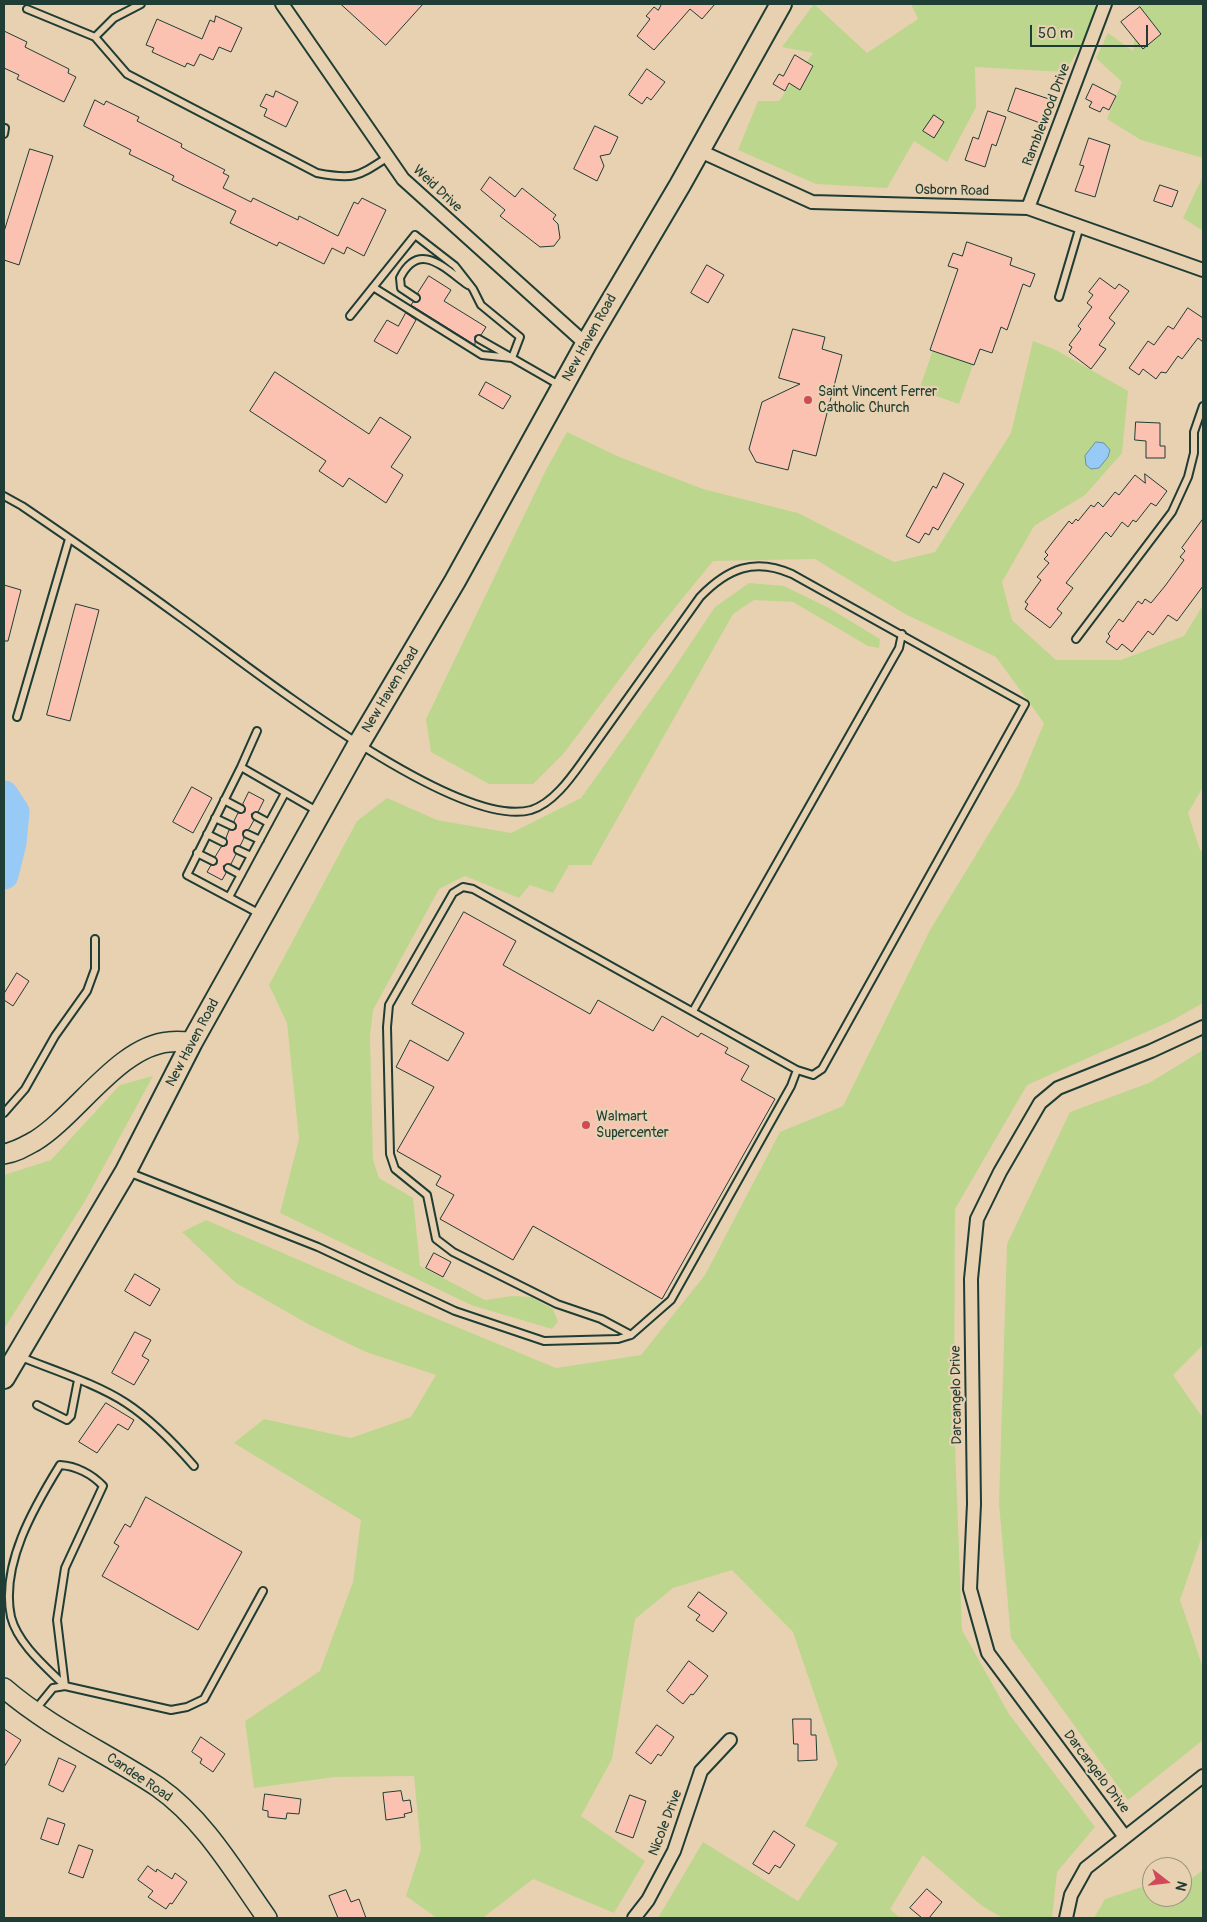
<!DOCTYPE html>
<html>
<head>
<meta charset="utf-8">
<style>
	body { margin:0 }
	#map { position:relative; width:1207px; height:1922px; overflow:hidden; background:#e8d1b1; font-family:Pangolin,sans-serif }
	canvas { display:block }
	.frame { position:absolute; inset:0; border:5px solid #1f3d34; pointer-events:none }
	.north { position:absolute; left:1142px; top:1857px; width:50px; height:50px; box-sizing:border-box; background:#e8d1b1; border:1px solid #98967f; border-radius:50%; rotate:106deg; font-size:14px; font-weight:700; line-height:20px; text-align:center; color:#1f3d34 }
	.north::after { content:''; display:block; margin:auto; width:18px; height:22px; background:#d1495b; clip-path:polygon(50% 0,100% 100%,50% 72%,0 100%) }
	.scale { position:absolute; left:1030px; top:25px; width:118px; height:22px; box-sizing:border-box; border:2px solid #1f3d34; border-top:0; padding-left:6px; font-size:15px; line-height:18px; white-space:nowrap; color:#1f3d34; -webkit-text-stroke:4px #e8d1b1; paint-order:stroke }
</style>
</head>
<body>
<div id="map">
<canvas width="1207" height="1922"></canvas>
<div class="frame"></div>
<div class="north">N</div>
<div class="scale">50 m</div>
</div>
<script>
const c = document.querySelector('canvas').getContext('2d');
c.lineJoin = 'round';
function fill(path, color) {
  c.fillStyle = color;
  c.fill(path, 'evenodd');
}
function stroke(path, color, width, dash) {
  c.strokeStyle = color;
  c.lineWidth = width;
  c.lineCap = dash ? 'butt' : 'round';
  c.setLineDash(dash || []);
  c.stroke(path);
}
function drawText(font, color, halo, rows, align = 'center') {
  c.font = font + ' Pangolin,sans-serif';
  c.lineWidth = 4.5;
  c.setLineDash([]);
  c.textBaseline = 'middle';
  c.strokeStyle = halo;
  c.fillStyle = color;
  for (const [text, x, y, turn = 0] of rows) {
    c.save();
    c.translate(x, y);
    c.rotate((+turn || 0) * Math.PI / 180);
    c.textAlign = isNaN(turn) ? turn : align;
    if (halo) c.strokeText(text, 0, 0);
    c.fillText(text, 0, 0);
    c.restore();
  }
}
fill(new Path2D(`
	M814,4L867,53L918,19L911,4H1091L1103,9L1065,72L975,67L976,107L947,162L914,141L887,188L816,184L738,150L758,101H779L813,53L782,47Z
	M1139,4H1203V158L1141,140L1107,119L1122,82L1096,58L1108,33L1133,51Z
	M1203,176V231L1183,218Z
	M1033,341L1056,350L1128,391L1122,453L1085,495L1034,526L1002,582L1012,620L1056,660H1121L1184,636L1203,605V787L1188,813L1200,850L1203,851V1003L1171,1021L1027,1085L955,1209L954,1418L962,1630L1009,1714L1095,1827L1057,1872L1052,1918H1003L982,1906L923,1855L890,1909L900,1918H658L703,1842L798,1901L838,1843L805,1826L838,1764L793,1632L732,1570L673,1588L635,1619L612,1759L581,1816L645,1861L614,1913L533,1879L484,1917L475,1918H437L406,1896L421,1849L414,1776L335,1777L254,1788L245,1721L320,1671L353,1582L361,1520L234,1443L264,1419L351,1438L411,1417L436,1375L366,1352L310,1325L236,1283L182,1232L206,1220L399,1303L556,1368L641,1355L705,1275L780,1132L843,1106L930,930L1018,786L1044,723L996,657L905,614L815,559L713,561L652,636L564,753L533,784H489L431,752L426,719L546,470L567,432L617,456L703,489L798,513L894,562L935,552L1011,433Z
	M933,350L973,365L959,404L919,390Z
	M749,583L784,586L829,608L880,639L879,648L868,646L793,602L754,600L733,614L591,865H569L553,893L530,885L519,898L465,876L439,889L373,1010L370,1036L373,1160L379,1178L413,1198L420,1266L485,1300L512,1296L531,1297L553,1309L558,1322L552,1329L471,1305L280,1213L299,1139L287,1023L269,985L357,821L387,798L437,820L511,833L581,798L672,671L715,607Z
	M1203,1050V1345L1173,1375L1203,1418V1533L1180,1600L1203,1668V1740L1128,1800L1011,1638L999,1504L1007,1244L1070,1112L1149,1083Z
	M153,1076L85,1201L4,1329V1175L51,1160L120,1085Z
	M1203,1870V1918H1094L1105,1899L1151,1884L1152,1897H1182V1880L1191,1879Z`), '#bdd68d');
const water = new Path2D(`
	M1096,442L1104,443L1110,450L1108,457L1099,468L1091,469L1086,465L1085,456Z`);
fill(water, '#97caf4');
stroke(water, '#6792a7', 1);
stroke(new Path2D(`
	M4,795L15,812L12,843L4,875`), '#97caf4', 29);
const building = new Path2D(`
	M341,4H423L386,45Z
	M662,4H715L702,19L690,9L654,50L637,36L650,19L646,16L654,7L658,10Z
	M1140,7L1161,34L1143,49L1121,22Z
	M216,16L242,28L231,52L219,47L213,60L200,54L194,66L187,63L185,67L152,52L154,48L146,45L157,19L202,39L210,20L214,22Z
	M4,31L27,42L25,47L69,69L68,73L76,77L64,102L17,79L19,75L4,68Z
	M795,55L813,66L800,90L789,83L785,91L773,84L779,74L783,76Z
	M647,69L665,82L651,100L647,97L642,104L629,95Z
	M1093,84L1116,96L1109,110L1103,107L1100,112L1089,107L1092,102L1086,99Z
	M1016,88L1049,99L1040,123L1008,111Z
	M276,91L298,102L286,127L264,116L267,109L260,106L266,94L273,97Z
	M95,100L104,105L106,101L139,117L137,121L182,144L181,147L186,150L225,170L223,173L229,176L223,188L251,202L253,198L298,220L299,216L338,236L354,202L358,204L362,198L386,210L364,256L347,247L344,254L332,248L324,264L279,242L277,246L230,223L236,211L172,180L174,176L129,154L131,150L84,126Z
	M988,111L1006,117L996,146L992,144L985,167L965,160L973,137L978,139Z
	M934,115L944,122L934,138L923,131Z
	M595,126L618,137L610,154L600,156L604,166L597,181L574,169Z
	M1089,138L1110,145L1095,197L1075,191L1084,166L1080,165Z
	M30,149L53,156L19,265L4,260V232Z
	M490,177L515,197L522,188L556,215L553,219L558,224L560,238L554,246L540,247L500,216L505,210L481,190Z
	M1160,185L1178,191L1172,207L1154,201Z
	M967,242L1012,258L1010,265L1035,274L1030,287L1023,284L1007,330L1001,327L992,353L980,349L974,365L930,350L958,269L948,266L953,253L962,256Z
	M707,265L724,275L708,303L691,293Z
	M429,276L451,290L444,301L486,327L481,335L475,336V345L411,305L413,302L420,300L418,293Z
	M1100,278L1115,289L1119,284L1129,291L1109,318L1115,323L1099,345L1106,349L1091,369L1069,352L1072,347L1069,345L1081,329L1078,326L1092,307L1087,303L1093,295L1089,292Z
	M1188,308L1203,318V342L1198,338L1182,359L1178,356L1166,373L1161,372L1156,379L1143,369L1139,375L1129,368L1148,341L1154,345L1168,326L1173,329Z
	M406,313L416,320L397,354L374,341L387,320L398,326Z
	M793,329L825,337L822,349L842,355L816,456L793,450L788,470L756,462L749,449L762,402L800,384L779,378Z
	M275,372L369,434L380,417L411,437L391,467L403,475L386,503L349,478L343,487L319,471L326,461L250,411Z
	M486,382L511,396L503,409L479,395Z
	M1136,422L1160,423V446H1165V458H1146V441L1135,440Z
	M944,473L964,484L938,530L933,527L929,535L925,533L919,543L906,536L933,486L936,488Z
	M1145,474L1167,491L1156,506L1151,503L1136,522L1133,520L1128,527L1122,522L1111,537L1106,532L1066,583L1073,588L1057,609L1062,613L1050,628L1025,609L1028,604L1025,602L1041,580L1037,577L1049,563L1044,559L1048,555L1045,552L1069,521L1072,524L1076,519L1078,521L1091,505L1094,507L1098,502L1103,507L1115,492L1119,495L1135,475L1145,483Z
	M1203,519V586L1177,621L1168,615L1153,635L1148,631L1132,652L1122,644L1117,650L1106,642L1110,636L1108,634L1119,619L1123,622L1138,601L1142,604L1145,599L1151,603L1165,586L1184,560L1180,557L1185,551L1182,548Z
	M4,585L21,590L8,641H4Z
	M76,604L99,610L70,721L47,715Z
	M192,787L212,798L193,833L173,822Z
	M249,792L264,800L258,812L251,814L254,820L249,829L243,831L244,838L240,846L234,847L236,854L231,864L223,866L226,873L222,880L207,872L211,865L217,864L215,857L221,847L227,845L226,838L229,830L236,829L234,821L238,813L245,812L243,804Z
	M464,912L516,941L503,965L590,1014L598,1000L653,1031L662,1016L698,1037L701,1033L728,1048L725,1053L749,1066L741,1080L775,1099L662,1299L533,1226L513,1260L440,1219L454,1195L436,1185L441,1176L397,1151L434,1087L396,1067L410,1040L448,1061L464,1033L412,1004Z
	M17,973L29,981L13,1006L4,1000V994Z
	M434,1253L451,1262L443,1277L426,1268Z
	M135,1274L160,1289L150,1306L125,1291Z
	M135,1332L151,1340L142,1356L149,1360L134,1385L112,1373Z
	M106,1403L134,1420L128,1430L118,1424L97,1453L79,1442Z
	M146,1497L242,1552L198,1630L102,1576L119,1546L114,1543L125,1524L130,1527Z
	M699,1592L727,1613L713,1632L696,1620L700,1615L688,1607Z
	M689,1661L708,1676L693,1695L691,1694L683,1704L667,1691Z
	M793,1719H811V1735H816L817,1760L798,1761V1744H794Z
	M657,1725L674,1737L661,1756L658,1754L651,1764L636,1753Z
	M4,1729L21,1740L4,1767Z
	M201,1737L225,1754L213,1772L200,1763L202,1759L192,1752Z
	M59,1758L76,1766L63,1792L49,1785Z
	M401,1791L403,1801L410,1800L412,1812L404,1814L405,1817L386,1820L383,1793Z
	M265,1794L301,1799L299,1814L287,1813L286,1819L268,1817V1811L263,1810Z
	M630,1795L646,1801L633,1838L616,1832Z
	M48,1818L65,1824L58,1845L41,1839Z
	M774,1831L795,1845L780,1868L775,1865L769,1874L753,1864Z
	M79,1845L93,1850L83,1878L69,1873Z
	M148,1866L156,1872L157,1869L172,1879L175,1873L187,1882L172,1904L170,1903L166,1909L148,1897L153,1891L138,1880Z
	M927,1889L942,1902L929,1918H922L910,1908Z
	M346,1890L351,1902L359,1899L366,1918H338L329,1896Z`);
fill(building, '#fbc2b1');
stroke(building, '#1f3d34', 1);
const lane = new Path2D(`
	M27,9L95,37L127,74L317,173C354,180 357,177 388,157
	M95,37L114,18L141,4
	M4,134L5,128
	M373,287L482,355L512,358
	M1059,297L1080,226
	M416,298L401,288L400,278C419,240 444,268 468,285
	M350,316L415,235L455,266L473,289L481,305L520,337L512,358L559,385
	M479,339L509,356
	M4,496L22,506C75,542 128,579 180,617C246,664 454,831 531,810C554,803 572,776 585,758L700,597C727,569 754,557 792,574L1025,704L822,1069L813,1075L797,1070L473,889L463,887L453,893L389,1005L387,1027L390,1154L395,1169L427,1195L436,1239L453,1252L557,1304L601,1319L631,1335
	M1076,639L1172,512L1188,477L1194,453V432L1203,406
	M17,717L69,539
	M241,767L257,731
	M224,800L241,809
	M256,816L269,823
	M215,818L232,826
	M207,834L223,842
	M247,834L260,840
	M238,850L251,856
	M197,853L213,861
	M228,868L241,875
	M229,897L285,793
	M260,914L187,875L241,767L317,811
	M693,1011L899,648L902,634
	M4,1113L25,1089L55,1036L87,991L95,969V939
	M128,1172L318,1247L455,1311L544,1341L618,1339L631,1335L671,1300L791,1086L797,1070
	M21,1357C55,1371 95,1383 126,1403C152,1420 174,1443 194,1466
	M37,1405L67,1420L71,1416L78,1380
	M60,1465C76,1466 92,1474 103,1486L65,1568L57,1620L65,1686C46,1667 18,1644 11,1617C0,1565 34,1507 60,1465Z
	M35,1710L53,1688L65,1686L171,1710L187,1707L204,1699L263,1591`);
const street = new Path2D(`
	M282,4L403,179L586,344
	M700,151L812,202L1028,208L1203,270
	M1028,208L1105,4
	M1125,1837L988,1653L970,1589L974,1504L971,1279L977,1219L1000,1172L1040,1103L1058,1088L1151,1051L1203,1027
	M634,1918L648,1900L674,1851L701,1771L730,1740
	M1066,1918L1071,1895L1086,1868L1203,1776`);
const secondary = new Path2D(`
	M4,1154C16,1152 24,1147 35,1141C77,1115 119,1046 169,1042C176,1041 184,1042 192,1042
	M4,1688C50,1728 107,1753 158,1787C204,1819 235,1873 267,1918`);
const primary = new Path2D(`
	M4,1378L126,1171L192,1042L358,745L455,581L586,344L680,185L781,4`);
stroke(lane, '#1f3d34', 10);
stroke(street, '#1f3d34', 16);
stroke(secondary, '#1f3d34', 22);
stroke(primary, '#1f3d34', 24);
stroke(lane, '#e8d1b1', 6);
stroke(street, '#e8d1b1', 12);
stroke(secondary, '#e8d1b1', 19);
stroke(primary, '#e8d1b1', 20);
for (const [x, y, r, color] of [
	[808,400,5,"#d1495b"],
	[586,1125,5,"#d1495b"]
]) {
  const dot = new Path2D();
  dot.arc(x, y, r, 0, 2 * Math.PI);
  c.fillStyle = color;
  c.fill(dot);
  stroke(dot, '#e8d1b1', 2);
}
drawText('14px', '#1f3d34', '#e8d1b1', [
	["Ramblewood Drive",1047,115,-69],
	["Weid Drive",437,189,43],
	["Osborn Road",952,191,1],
	["New Haven Road",590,338,-61],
	["New Haven Road",391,690,-59],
	["New Haven Road",193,1043,-62],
	["Darcangelo Drive",957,1395,-91],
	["Darcangelo Drive",1096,1772,53],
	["Candee Road",139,1778,34],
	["Nicole Drive",666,1823,-69]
]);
drawText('14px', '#1f3d34', '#e8d1b1', [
	["Saint Vincent Ferrer",818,392],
	["Catholic Church",818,408],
	["Walmart",596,1117],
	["Supercenter",596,1133]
], 'left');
</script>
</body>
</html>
